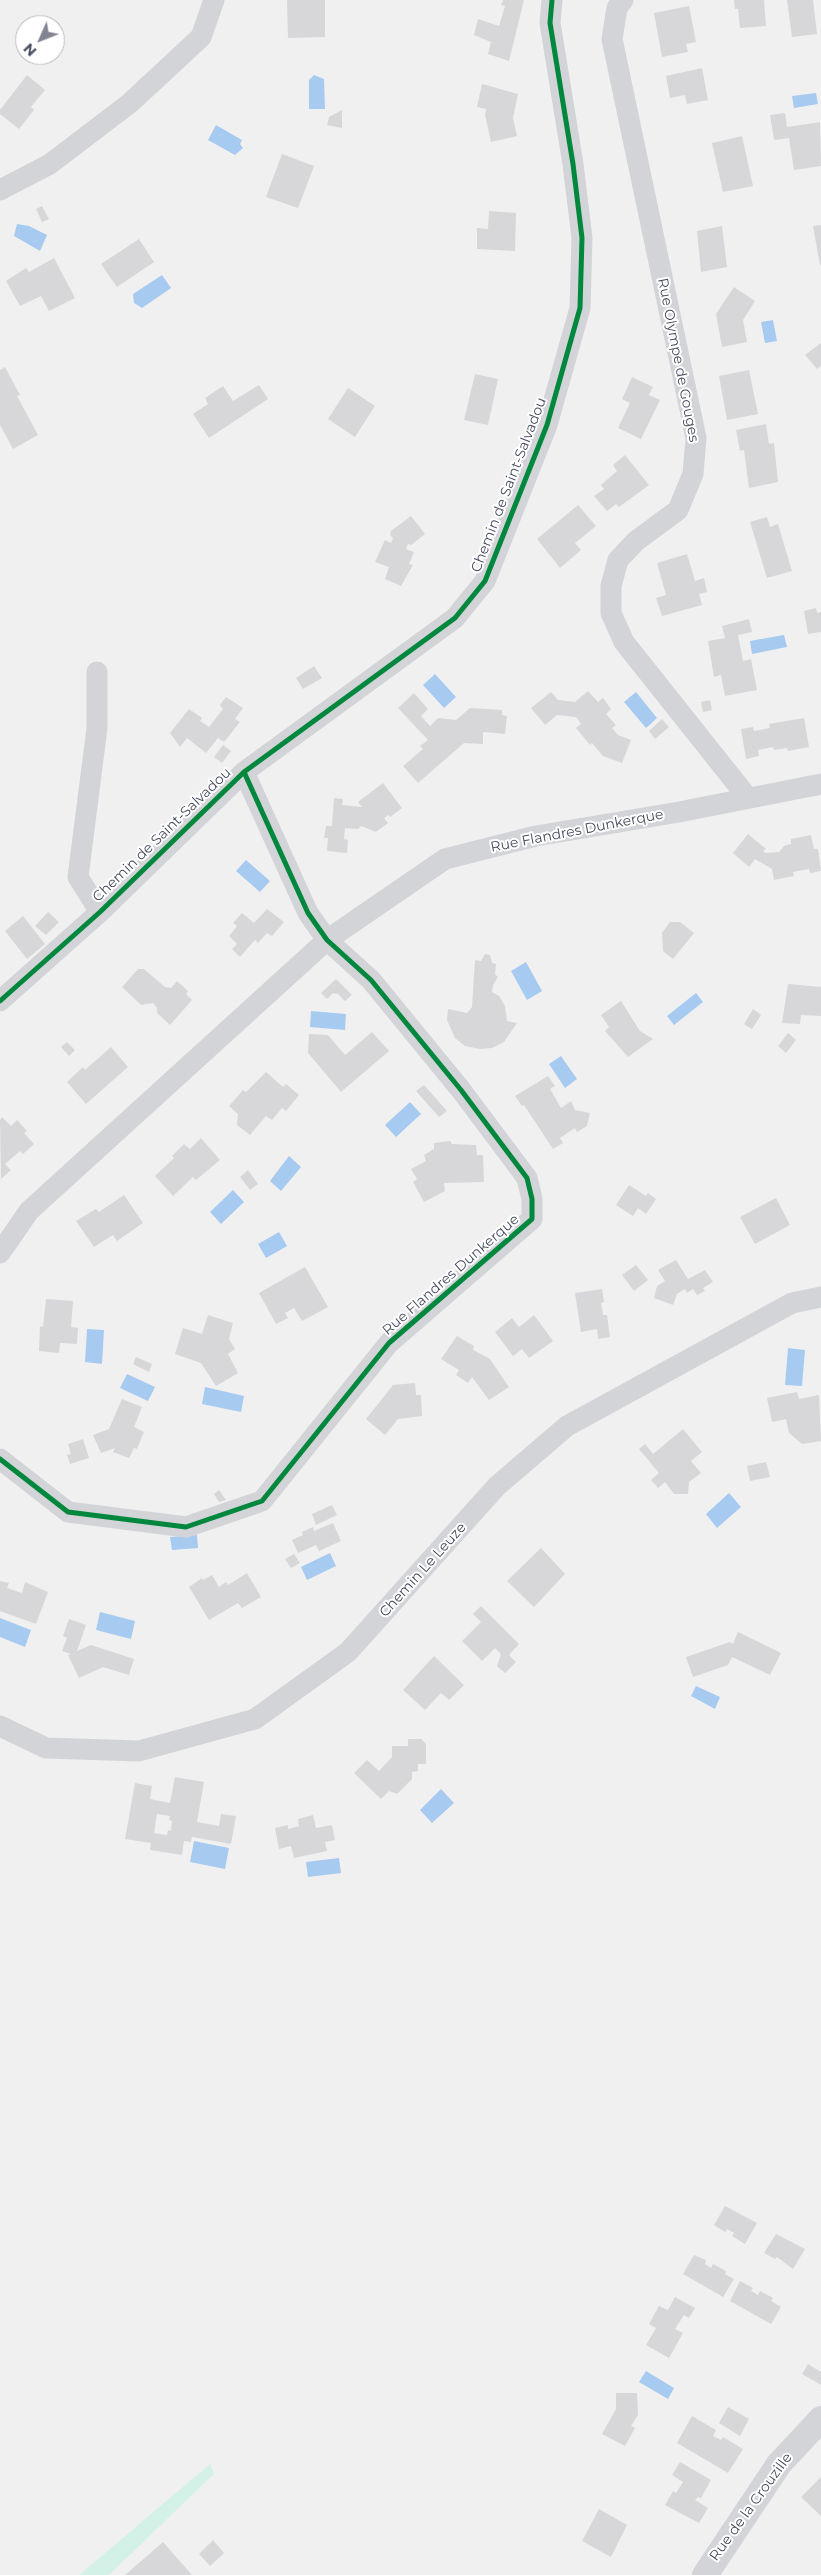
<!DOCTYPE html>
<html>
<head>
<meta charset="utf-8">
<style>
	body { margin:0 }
	#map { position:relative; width:821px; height:2575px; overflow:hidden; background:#f1f0f0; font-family:Montserrat,sans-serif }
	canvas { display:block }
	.north { position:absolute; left:15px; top:15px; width:50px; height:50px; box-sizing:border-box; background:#fff; border:1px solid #b5b7bf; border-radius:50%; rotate:226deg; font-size:14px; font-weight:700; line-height:20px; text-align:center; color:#464b5e }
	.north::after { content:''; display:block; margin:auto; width:18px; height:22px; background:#828591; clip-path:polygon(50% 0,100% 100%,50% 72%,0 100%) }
</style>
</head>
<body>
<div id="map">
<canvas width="821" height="2575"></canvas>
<div class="north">N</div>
</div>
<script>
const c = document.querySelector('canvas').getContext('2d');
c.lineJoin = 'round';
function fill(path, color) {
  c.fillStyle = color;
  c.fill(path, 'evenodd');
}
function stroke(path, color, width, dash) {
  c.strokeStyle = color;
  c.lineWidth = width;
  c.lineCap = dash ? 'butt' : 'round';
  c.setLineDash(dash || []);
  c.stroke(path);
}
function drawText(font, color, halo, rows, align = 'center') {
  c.font = font + ' Montserrat,sans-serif';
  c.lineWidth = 4;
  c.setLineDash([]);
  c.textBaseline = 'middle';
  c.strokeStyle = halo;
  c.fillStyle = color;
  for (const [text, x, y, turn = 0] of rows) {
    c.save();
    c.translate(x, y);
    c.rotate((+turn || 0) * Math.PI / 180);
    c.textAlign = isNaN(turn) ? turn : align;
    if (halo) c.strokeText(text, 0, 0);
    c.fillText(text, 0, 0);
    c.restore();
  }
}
fill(new Path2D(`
	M210,2464L214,2474L109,2575H79Z`), '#d4f1e8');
fill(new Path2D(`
	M314,75L324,79L325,109H309V80Z
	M816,93L818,104L794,108L792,96Z
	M216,125L242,140L240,144L243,148L235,155L208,140Z
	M17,224L29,226L47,235L40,251L14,236Z
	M162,275L171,288L142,308L134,303L133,294Z
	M773,320L777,341L765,343L761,322Z
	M784,635L787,647L752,654L750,641Z
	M435,674L456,697L444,708L423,685Z
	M636,692L657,718L646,728L624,702Z
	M246,860L270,881L260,892L236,871Z
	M526,962L542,991L527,1000L511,971Z
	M696,993L703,1002L674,1025L667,1016Z
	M311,1011L346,1014L345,1030L310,1027Z
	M561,1056L577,1079L565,1088L549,1064Z
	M410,1102L421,1114L396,1137L385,1125Z
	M289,1156L301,1167L281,1191L270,1181Z
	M233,1190L244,1202L221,1224L210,1212Z
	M279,1232L287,1246L266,1258L258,1244Z
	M87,1329L104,1330L102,1364L85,1362Z
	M788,1348L805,1350L802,1386L785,1385Z
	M127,1374L155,1387L148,1401L120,1388Z
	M205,1387L244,1396L241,1412L202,1404Z
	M729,1493L741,1507L717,1528L706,1514Z
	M197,1535L198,1548L172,1550L170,1537Z
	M330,1553L336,1566L307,1580L301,1567Z
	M100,1612L135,1621L131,1639L96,1630Z
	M0,1618L31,1630L25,1647L0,1637Z
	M696,1686L720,1697L715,1709L691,1696Z
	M441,1789L454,1803L432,1823L420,1810Z
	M194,1841L229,1848L225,1869L190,1862Z
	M339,1858L341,1873L308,1877L306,1862Z
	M646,2371L674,2388L668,2399L639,2382Z`), '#a7caf1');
fill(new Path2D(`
	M287,0H325V37L288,38Z
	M503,0H524L509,61L488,54L491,42L474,35L478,19L499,26L505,6L501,5Z
	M734,0H764L766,26L740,28L738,9H735Z
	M787,0H813L817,34L792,37Z
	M689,6L696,42L686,44L688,52L662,57L654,13Z
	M702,68L708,100L687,104L685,95L670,98L666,76Z
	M27,75L45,90L31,107L34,110L19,129L0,114V110Z
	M482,84L518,94L513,118L517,136L491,142L485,115L486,109L477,107Z
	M342,110V128L327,125L329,117Z
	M785,113L787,127L820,122L821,166L794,170L789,138L774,140L770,115Z
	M742,136L753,186L723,192L712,143Z
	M282,154L314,166L298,208L266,197Z
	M42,206L49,219L42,222L36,209Z
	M489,211L516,213L515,251L477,249V228L488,229Z
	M821,225V265H820L813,226Z
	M722,226L727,267L701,272L697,231Z
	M139,239L154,262L117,287L101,264Z
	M54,258L75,298L49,311L41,296L20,306L6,281L26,268L29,272Z
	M734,287L755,301L743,320L747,342L722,347L716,314Z
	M821,343V366L817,369L805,355Z
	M5,367L20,395L17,396L38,435L13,449L0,425V370Z
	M749,370L758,414L727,420L719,376Z
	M475,374L498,379L488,425L464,420Z
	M632,377L653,387L649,395L660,400L641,439L618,428L630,403L622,399Z
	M259,385L268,399L209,438L193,414L208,404L205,398L223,386L233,401Z
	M348,388L375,406L355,437L328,419Z
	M766,424L769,444L774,443L778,482L749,488L744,450L740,451L736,430Z
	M625,455L649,485L619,507L616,504L607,511L594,496L604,489L601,485L617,471L613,465Z
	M578,505L596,526L575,543L581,550L560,568L537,539Z
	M411,516L425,534L411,545L408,544L406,549L414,552L409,564L413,565L401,586L385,579L389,567L375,562L385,540L391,543L393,538L390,535L391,531Z
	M767,517L770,527L778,524L792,571L767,578L750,522Z
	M687,554L695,581L704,578L707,592L699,594L702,605L662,616L656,598L666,595L657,563Z
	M816,608L817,613L821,612V632L808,634L804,611Z
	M749,619L752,632L738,635L743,661L751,659L757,690L725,696L721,675L714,677L708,641L725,638L722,626Z
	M314,666L322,678L303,689L296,678Z
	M588,691L598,702L603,698L611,709L606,714L616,725L612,728L618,735L631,740L622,763L603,756L592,743L590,745L576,728L581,724L576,717L557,715L545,725L531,708L551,692L558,700L575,702Z
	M414,693L428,709L421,716L430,726L438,718L456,720L470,708L502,710V715L507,716L505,734L483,732V744L464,743L418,783L403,766L423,749L420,746L428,740L398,708Z
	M226,697L243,708L235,719L240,722L224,742L218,738L206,753L187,738L180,747L170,733L189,709L202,718L200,721L209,727L223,709L220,705Z
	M710,700L712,710L703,712L701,702Z
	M804,718L809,747L788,751L787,748L774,750L773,747L758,750L759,756L746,759L741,729L753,727L754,731L770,728L769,724Z
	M662,719L669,727L655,739L649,731Z
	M223,745L231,751L222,763L214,757Z
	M383,783L402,808L390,817L388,815L384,818L388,823L376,832L361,826L358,829L345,828L344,839L348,840L347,853L327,851L328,838H324L326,826H332L334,798L343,799L342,805L362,807L358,802Z
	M748,834L766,849L763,851L766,853L779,852L784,846L791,844V839L811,835L814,849H818L821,871L810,873L809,869L793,872L794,876L774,880L772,869L755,859L749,867L733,853Z
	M267,909L284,922L272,936L267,933L258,943L255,940L240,957L232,949L237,944L229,936L237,926L233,923L242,913L254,923Z
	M48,912L59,922L46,935L35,926Z
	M23,916L45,944L27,959L5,931Z
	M670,922H680L694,933L673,959L663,951L662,933Z
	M485,954L490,955L492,963L496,964L495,974L498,977L493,985L492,992L499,996L505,1006L507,1021L517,1023L504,1042L492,1048L480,1049L465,1046L455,1038L447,1020L448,1009L467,1013L472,1007L475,960L481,961Z
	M138,969H144L165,987L171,988L177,981L188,991L186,994L192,1000L170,1025L157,1013V1008L153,1003L141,1005L122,987Z
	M336,979L352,995L345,1001L338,994L333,993L327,999L321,993Z
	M788,984L821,987V1016L801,1015L800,1024L782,1023Z
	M621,1001L640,1031L653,1039L628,1057L605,1031L609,1027L601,1015Z
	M753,1009L761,1015L752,1029L744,1024Z
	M372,1032L389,1051L341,1092L308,1053L309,1034L328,1035L345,1055Z
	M788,1033L796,1040L786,1053L778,1046Z
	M67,1042L75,1050L69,1056L61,1047Z
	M111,1047L128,1067L86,1104L67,1082L83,1067L85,1070Z
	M266,1072L283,1087L286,1084L299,1095L286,1111L282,1108L272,1120L266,1116L250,1135L237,1125L238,1114L229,1106L243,1090L246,1092Z
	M548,1076L555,1086L550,1089L561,1108L571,1101L575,1110L590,1113L587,1126L577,1132L575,1128L560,1138L563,1143L553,1149L524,1105L522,1106L515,1096Z
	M424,1085L447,1111L439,1117L416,1091Z
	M2,1117L11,1126L17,1120L27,1131L24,1133L34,1144L23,1154L20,1151L5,1164L11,1170L1,1179L0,1120Z
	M201,1138L220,1160L196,1180L193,1177L173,1196L155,1176L174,1158L172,1156L184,1144L190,1149Z
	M450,1141L452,1144L476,1145L477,1155H483L484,1182L444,1183L445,1191L424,1202L413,1182L417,1179L411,1169L426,1161L424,1155L434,1149V1143Z
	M248,1170L258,1184L250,1190L240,1177Z
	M629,1185L646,1196L648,1193L656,1199L646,1214L638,1208L633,1216L616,1205Z
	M124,1195L143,1223L117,1241L113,1235L94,1247L76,1221L96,1209L99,1212Z
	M776,1198L790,1225L755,1244L740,1217Z
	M676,1260L688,1279L705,1270L713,1282L703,1288L705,1291L697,1295L693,1289L687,1293L685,1289L677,1294L673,1305L654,1298L657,1286L665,1281L658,1270Z
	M636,1265L648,1280L634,1291L622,1275Z
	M305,1267L328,1307L302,1321L294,1308L285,1313L288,1318L276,1324L259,1293Z
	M602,1289L604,1302L601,1303L603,1315H607L610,1337L598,1339L597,1329L581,1332L575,1293Z
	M46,1299L73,1301L71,1327L78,1328L77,1344L60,1343L59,1353L39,1351L40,1326L43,1327Z
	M208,1315L233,1323L229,1339L235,1349L228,1354L238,1373L216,1386L201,1363L175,1354L183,1328L202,1334Z
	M534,1315L553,1341L529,1358L522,1349L513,1356L495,1332L512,1318L519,1327Z
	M457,1336L474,1346L473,1350L490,1359L509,1387L489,1400L472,1377L468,1383L456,1375L459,1370L441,1359Z
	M136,1357L152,1364L149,1372L133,1364Z
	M415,1383L416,1395H421L422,1416L398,1419L385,1435L366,1419L393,1385Z
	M797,1392L799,1399L819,1395L821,1441L802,1444L789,1433L786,1419L772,1422L767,1398Z
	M122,1399L142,1407L134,1427L144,1432L137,1449L134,1448L129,1458L113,1452L115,1448L101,1453L93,1435L109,1429Z
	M683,1429L702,1452L691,1461L701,1473L689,1482L688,1494H674L665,1482L658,1488L651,1480L659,1473L639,1449L645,1444L653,1454Z
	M83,1439L89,1458L70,1464L67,1455L71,1454L68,1444Z
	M766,1462L770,1477L750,1481L747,1466Z
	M219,1490L226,1500L219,1502L214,1494Z
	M332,1505L337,1515L316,1525L312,1514Z
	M333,1523L341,1541L319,1551L316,1545L298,1553L292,1540L303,1535L302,1532L313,1527L314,1531Z
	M541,1548L565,1574L534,1607L507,1581Z
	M294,1554L300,1563L291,1568L285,1559Z
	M247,1573L261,1597L242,1608L238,1603L209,1620L189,1587L202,1578L203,1580L212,1575L219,1587L226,1582L228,1585Z
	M0,1581L9,1583L7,1588L22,1593L25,1582L48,1592L36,1624L0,1611Z
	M481,1606L519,1644L509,1655L516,1662L505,1673L497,1666L501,1654L495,1648L482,1661L462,1641L481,1622L473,1614Z
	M69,1619L86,1625L77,1651L91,1645L134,1659L129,1675L103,1667L79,1678L68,1655L71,1654L62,1651L67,1638L63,1636Z
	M738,1632L781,1653L770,1675L732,1657L728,1665L693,1677L686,1657L730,1642L733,1644Z
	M434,1656L464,1685L449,1700L441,1693L425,1710L403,1690Z
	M408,1739H421L426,1744V1764H418V1771L412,1772V1779L397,1794L389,1791L381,1799L354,1773L367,1760L379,1771L392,1757V1746H408Z
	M175,1777L204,1782L197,1822L219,1826L221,1814L236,1816L231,1844L192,1837L191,1842L184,1841L182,1855L150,1850L151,1843L125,1839L135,1783L152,1786L150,1799L170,1803ZM157,1814L170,1816L169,1820L172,1821L171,1831L168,1830L167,1835L154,1833Z
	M313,1815L316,1828L332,1825L335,1840L325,1842L327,1851L294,1858L291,1846L279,1849L275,1828L288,1825V1829L299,1826L298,1819Z
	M725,2206L757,2223L745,2244L732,2236L734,2233L727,2229L725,2232L714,2225Z
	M776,2234L805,2249L793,2269L777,2257L775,2259L764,2253Z
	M694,2255L706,2260L705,2264L711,2268L713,2264L726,2271L725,2274L734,2279L723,2297L683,2274Z
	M740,2281L753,2288L751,2291L758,2295L760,2291L773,2298L771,2301L781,2307L771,2324L730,2301Z
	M675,2297L695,2308L689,2318L684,2315L675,2329L683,2333L669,2358L646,2345L656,2328L649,2324L659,2306L668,2310Z
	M808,2364L821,2372V2385L802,2374Z
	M616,2393H637L638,2415L631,2426L635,2428L625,2446L602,2434L616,2409Z
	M728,2407L749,2419L740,2436L719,2423Z
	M692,2416L716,2430L713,2436L721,2440L723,2437L743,2449L728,2473L677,2443Z
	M680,2462L711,2480L701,2498L698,2497L695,2500L708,2508L699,2523L665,2505L673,2491L676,2493L683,2482L672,2475Z
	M821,2477V2516L801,2497Z
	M599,2509L627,2525L611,2557L582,2541Z
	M213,2540L224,2553L210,2566L199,2554Z
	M163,2542L192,2575H125Z`), '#d7d7d9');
stroke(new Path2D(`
	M623,0L617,8L612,39L696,438L693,474L678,510L636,541L618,560L611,586V613L624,642L748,798
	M0,190L50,164L130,103L201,37L214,0
	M97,672V728L78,877L100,912
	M0,1001L100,912L244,772L455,618L485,581L547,425L580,308L582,238L573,164L550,23L552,0
	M0,1253L29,1211L327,940L445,859L536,836L679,812L821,784
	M0,1459L68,1512L186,1527L262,1501L389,1343L532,1219V1199L527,1178L461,1090L371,980L327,940L308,913L244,772
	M0,1726L46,1748L139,1751L255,1719L348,1652L497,1486L567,1426L792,1303L821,1297`), '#d3d4d8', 21);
stroke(new Path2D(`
	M705,2575L779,2464L821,2419`), '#d3d4d8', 26);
stroke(new Path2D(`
	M0,1001L100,912L244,772L455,618L485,581L547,425L580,308L582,238L573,164L550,23L552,0
	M0,1459L68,1512L186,1527L262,1501L389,1343L532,1219V1199L527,1178L461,1090L371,980L327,940L308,913L244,772`), '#00873e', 5);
drawText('14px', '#464b5e', '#fff', [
	["Rue Olympe de Gouges",678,360,79],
	["Chemin de Saint-Salvadou",509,485,-69],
	["Rue Flandres Dunkerque",577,831,-11],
	["Chemin de Saint-Salvadou",162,835,-44],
	["Rue Flandres Dunkerque",451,1275,-41],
	["Chemin Le Leuze",423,1570,-48],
	["Rue de la Crouzille",751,2507,-54]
]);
</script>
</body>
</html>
